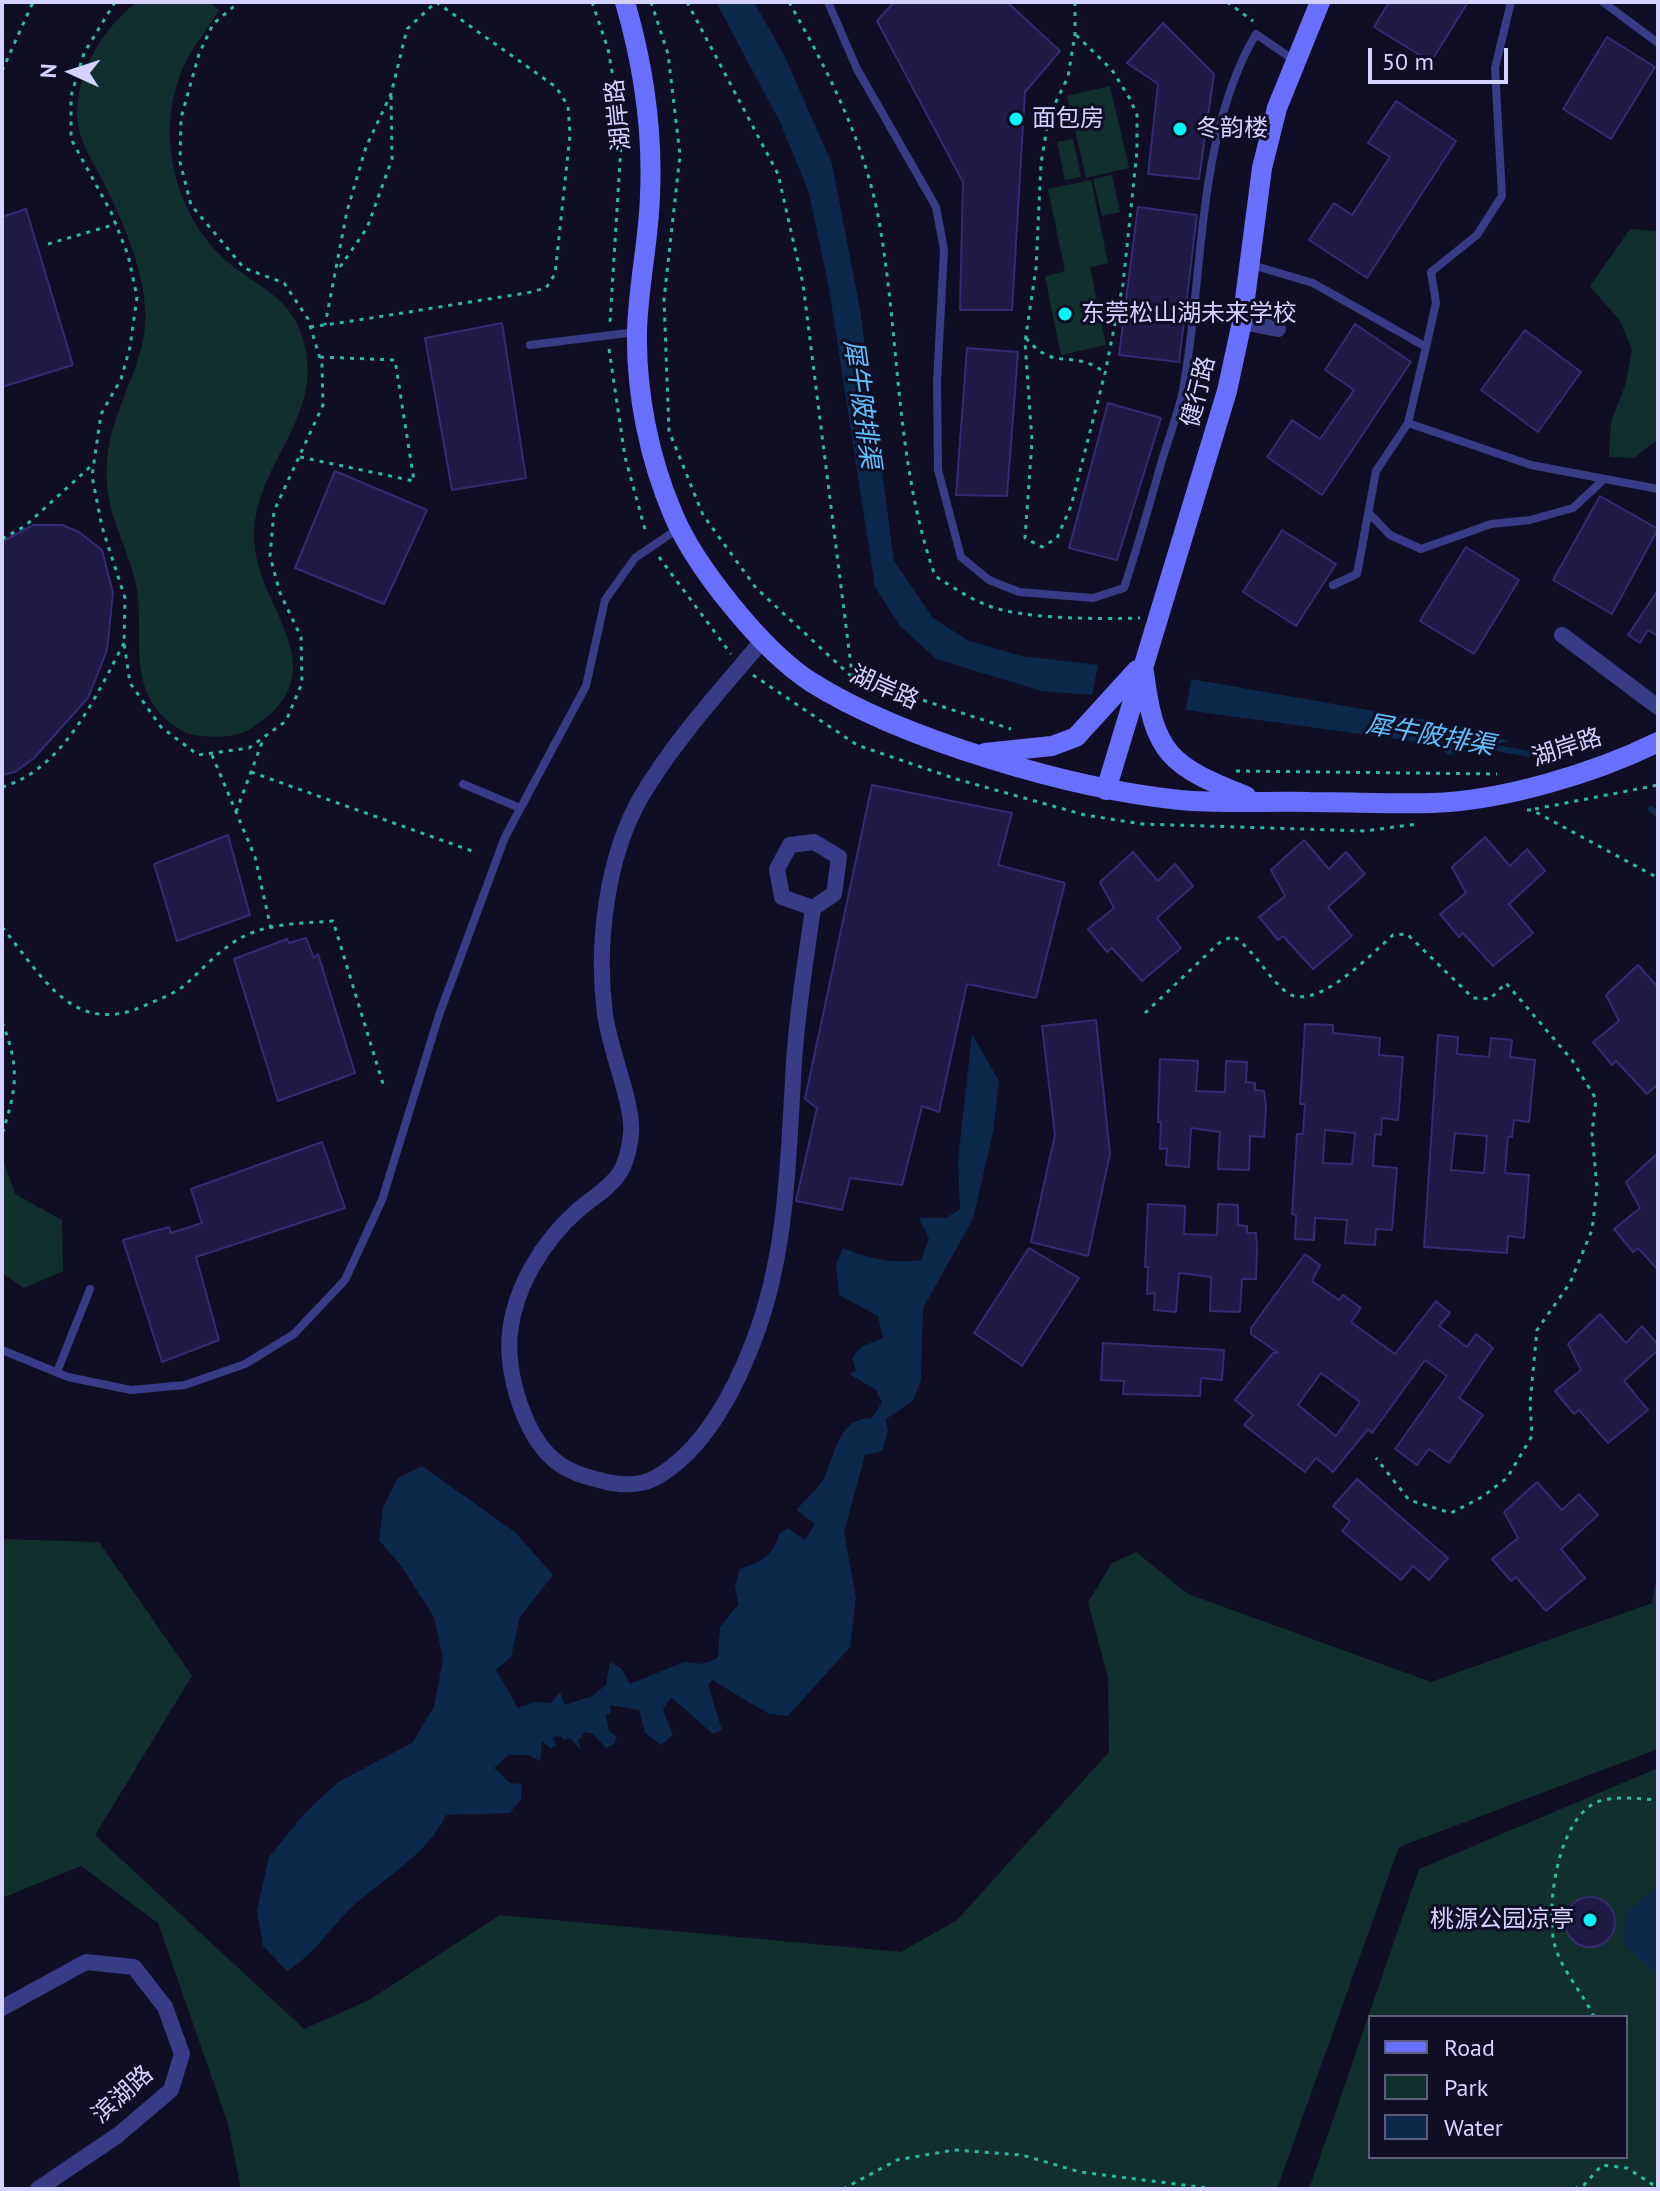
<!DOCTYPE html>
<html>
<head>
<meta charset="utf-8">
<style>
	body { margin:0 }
	#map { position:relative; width:1660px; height:2191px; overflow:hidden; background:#100e25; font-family:"PT Sans",sans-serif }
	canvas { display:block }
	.frame { position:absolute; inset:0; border:4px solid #d4d2ff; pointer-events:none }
	.legend { position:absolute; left:1368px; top:2015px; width:260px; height:144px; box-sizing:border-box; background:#100e25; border:2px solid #5e5c7c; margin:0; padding:10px 14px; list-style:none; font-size:24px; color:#d4d2ff }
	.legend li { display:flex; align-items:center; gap:16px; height:40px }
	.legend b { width:40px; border:2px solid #5e5c7c }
	.north { position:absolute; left:32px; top:32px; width:80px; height:80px; -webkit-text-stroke:6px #100e25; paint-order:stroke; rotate:273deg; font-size:22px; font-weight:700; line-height:32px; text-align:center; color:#d4d2ff }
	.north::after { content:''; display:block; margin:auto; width:28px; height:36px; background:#d4d2ff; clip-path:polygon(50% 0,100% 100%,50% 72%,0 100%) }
	.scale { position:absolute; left:1368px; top:48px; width:140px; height:36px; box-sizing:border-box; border:4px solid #d4d2ff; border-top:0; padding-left:10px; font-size:24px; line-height:28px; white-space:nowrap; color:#d4d2ff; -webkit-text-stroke:6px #100e25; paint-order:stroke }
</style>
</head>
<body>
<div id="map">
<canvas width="1660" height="2191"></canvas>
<div class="frame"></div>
<ul class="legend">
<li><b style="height:10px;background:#6970ff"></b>Road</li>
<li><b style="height:22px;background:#112f2c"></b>Park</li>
<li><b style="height:22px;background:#0c284b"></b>Water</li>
</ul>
<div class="north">N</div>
<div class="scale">50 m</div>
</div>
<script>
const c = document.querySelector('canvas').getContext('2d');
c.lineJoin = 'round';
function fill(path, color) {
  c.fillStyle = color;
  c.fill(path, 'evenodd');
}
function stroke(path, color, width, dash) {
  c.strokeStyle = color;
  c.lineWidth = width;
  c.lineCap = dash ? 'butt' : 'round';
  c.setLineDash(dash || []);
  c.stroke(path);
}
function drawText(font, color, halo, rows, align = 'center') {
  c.font = font + ' "PT Sans","Noto Sans SC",sans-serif';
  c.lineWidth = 6;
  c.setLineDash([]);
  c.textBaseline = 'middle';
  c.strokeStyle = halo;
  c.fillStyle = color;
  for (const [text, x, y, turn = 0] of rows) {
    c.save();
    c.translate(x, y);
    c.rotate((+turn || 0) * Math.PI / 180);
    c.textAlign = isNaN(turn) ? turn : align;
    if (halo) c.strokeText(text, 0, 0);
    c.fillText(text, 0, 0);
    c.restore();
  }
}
fill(new Path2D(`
	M137,2H210L219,10C209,26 196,43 187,60C154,122 171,206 220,255C249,284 288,292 302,336C328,416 256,459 254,535C253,607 345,671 250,729C235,738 217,737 201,736C186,735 174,727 164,717C128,682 144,635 137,590C127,537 100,513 108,451C115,401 150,358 145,306C141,262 124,226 106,187C93,161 76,139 77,109C79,68 105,26 137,2Z
	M1110,86L1129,168L1086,178L1067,96Z
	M1073,139L1081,177L1065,180L1057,142Z
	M1112,175L1120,212L1102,216L1093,179Z
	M1091,180L1108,263L1090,267L1106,345L1061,355L1045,277L1065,271L1048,189Z
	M1630,229L1658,231V439L1634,458L1609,457L1611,422L1626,383L1632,349L1620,321L1590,286Z
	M2,1156L15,1194L62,1220L63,1271L24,1288L2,1273Z
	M2,1539L99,1542L192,1676L95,1835L304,2029L369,2000L500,1915L901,1952L957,1920L1109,1752L1108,1678L1088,1602L1112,1563L1136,1552L1188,1594L1431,1682L1652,1603L1658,1571V1749L1399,1847L1277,2189H241L228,2124L158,1923L81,1866L2,1898Z
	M1658,1768V2189H1309L1419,1869ZM1370,2017H1626V2157H1370Z`), '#112f2c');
fill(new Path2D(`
	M716,2H754L784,55L832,164L860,309L894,561L933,618L967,640L1021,656L1098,665L1092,695L1042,691L936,659L900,626L875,587L829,288L809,193L780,122Z
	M1191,679L1425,720L1510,741L1449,755L1433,744L1186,710Z
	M972,1034L999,1081L993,1132L973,1219L923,1308L921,1380L913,1401L886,1419L888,1431L882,1451L865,1455L844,1532L856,1598L850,1647L788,1716L769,1714L712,1680L708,1685L722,1730L713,1734L671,1697L663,1710L673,1735L661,1745L645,1733L639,1710L610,1705L611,1713L606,1715L609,1731L617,1737L614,1744L606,1748L593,1734L585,1732L578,1741L581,1750L570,1738L564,1740L560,1736L553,1737L556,1746L550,1748L542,1741L540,1761L529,1755H508L494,1768L510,1783L522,1784L521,1799L510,1813L446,1815C428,1854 384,1878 353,1906C330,1928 315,1954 287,1971L263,1946L257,1910L269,1857L304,1814L338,1782L412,1743L434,1707L443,1659L434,1617L402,1567L379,1540L383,1508L398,1478L422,1466L515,1532L553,1575L520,1617L511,1657L496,1670L518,1708L534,1702L551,1703L560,1692L565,1705L592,1696L606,1685L610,1662L622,1669L630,1684L684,1662L703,1664L718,1658L720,1627L738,1605L735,1585L740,1569C761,1562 773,1556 779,1534L788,1528L805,1540L815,1524L797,1510C805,1499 820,1488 825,1476C836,1451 839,1418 872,1418L882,1402L876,1390L849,1374L856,1371L852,1358L861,1347L883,1338L878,1316L839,1295L836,1264L843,1248C869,1259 893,1264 921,1260L929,1239L919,1218H946L960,1209L958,1160Z
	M1658,1886V1975L1624,1944L1625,1914Z`), '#0c284b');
stroke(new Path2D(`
	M1481,745L1529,754
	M1651,809L1658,814`), '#0c284b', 6);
const building = new Path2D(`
	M894,2H1007L1060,51L1025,92L1012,310H960L963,182L877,21Z
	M1389,2H1468L1431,62L1374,27Z
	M1163,23L1214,74L1199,179L1148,174L1158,84L1127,63Z
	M1607,37L1655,67L1611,139L1563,109Z
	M1396,101L1456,141L1367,278L1309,240L1334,203L1352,215L1390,157L1368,143Z
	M1138,207L1197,215L1179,362L1119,355Z
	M26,209L73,365L2,387V217Z
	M502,323L526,478L452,490L425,338Z
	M1355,324L1411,362L1322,495L1267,457L1292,420L1320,439L1354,390L1325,370Z
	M1525,330L1581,372L1538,432L1481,390Z
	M967,348L1018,352L1007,496L956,495Z
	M1108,403L1161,418L1117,560L1069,548Z
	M335,471L427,510L384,604L295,568Z
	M1600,496L1658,529L1612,614L1553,580Z
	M33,525H62L79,532L102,550L113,593L107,650L88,698L34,758L15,772L2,775V542Z
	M1282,530L1336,564L1296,626L1243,592Z
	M1466,547L1519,580L1474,654L1420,621Z
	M1658,590V636L1648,630L1640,643L1628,635Z
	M872,785L1012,813L998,865L1065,883L1036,998L967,984L939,1112L922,1106L902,1185L850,1178L842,1210L796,1201L817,1108L805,1099Z
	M228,835L250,915L177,941L154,864Z
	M1485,837L1510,866L1527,849L1545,871L1509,904L1533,933L1493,966L1463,933L1459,937L1440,914L1466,893L1452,867Z
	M1304,840L1329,869L1346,852L1365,874L1328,907L1352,936L1313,969L1283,936L1278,940L1259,917L1285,896L1271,870Z
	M1133,852L1158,881L1175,864L1193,886L1157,918L1181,948L1142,981L1112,948L1107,952L1088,929L1114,908L1100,882Z
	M306,938L314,958L318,954L355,1073L278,1101L234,959L287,939L289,943Z
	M1638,965L1658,987V1084L1647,1094L1616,1061L1612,1065L1593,1042L1619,1021L1606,995Z
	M1096,1020L1110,1154L1088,1256L1031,1242L1055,1135L1042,1026Z
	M1305,1024L1333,1025V1033L1380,1038L1379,1055L1403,1057L1398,1120L1382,1118L1381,1135L1375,1134L1373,1166L1397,1168L1392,1230L1376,1229L1375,1245L1345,1243L1347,1220L1315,1218L1314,1240L1295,1239L1296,1215L1292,1214L1297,1134H1303L1305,1104H1300ZM1325,1130L1355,1133L1352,1164L1323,1163Z
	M1438,1035L1458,1037L1457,1054L1489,1057L1491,1038L1512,1040L1510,1057L1535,1060L1529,1122L1514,1120L1512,1137H1508L1505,1173L1529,1175L1524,1238L1508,1236L1507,1253L1424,1247ZM1455,1133L1487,1136L1484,1173L1451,1170Z
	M1160,1059L1198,1061L1196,1091L1225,1092L1226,1061L1247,1062L1246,1082L1255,1083V1090L1264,1091L1266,1106L1264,1137L1250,1136L1249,1170L1218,1169L1220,1132L1191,1128L1189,1167L1166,1165L1167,1148L1160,1149L1161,1122H1158Z
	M322,1142L345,1208L196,1257L219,1340L162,1362L123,1240L169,1227L171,1233L202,1223L191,1189Z
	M1658,1153V1270L1638,1248L1633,1252L1614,1229L1640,1208L1626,1182Z
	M1148,1204L1185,1206L1184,1234L1217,1235L1218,1204L1238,1205V1225L1247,1226V1233H1256L1257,1248L1256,1279H1242L1240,1312L1210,1311L1211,1277L1179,1273L1176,1312L1154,1310L1155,1293L1147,1294L1148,1267H1145Z
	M1029,1248L1079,1278L1022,1366L974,1333Z
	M1305,1254L1320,1265L1312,1281L1339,1300L1343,1295L1361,1308L1351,1322L1395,1354L1436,1301L1450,1313L1439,1326L1467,1347L1476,1334L1493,1348L1459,1398L1483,1415L1449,1463L1429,1449L1417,1465L1395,1449L1447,1376L1425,1360L1372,1433L1368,1429L1333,1472L1316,1458L1305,1472L1244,1425L1253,1415L1235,1400L1273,1353H1278L1251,1334V1328ZM1321,1373L1360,1402L1336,1436L1298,1405Z
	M1600,1314L1626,1343L1642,1326L1658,1345V1350L1624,1381L1648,1410L1608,1443L1579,1410L1574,1414L1555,1391L1581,1370L1568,1344Z
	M1103,1343L1224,1350L1222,1380L1201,1378L1200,1396L1123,1394L1124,1381L1101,1380Z
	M1357,1479L1448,1558L1429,1580L1413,1566L1401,1580L1342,1531L1350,1521L1333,1506Z
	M1537,1482L1562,1510L1579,1494L1598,1515L1561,1549L1585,1578L1546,1611L1516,1577L1511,1581L1492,1559L1518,1538L1504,1512Z
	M1565 1922a25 25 0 1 1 50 0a25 25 0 1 1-50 0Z`);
fill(building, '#1f1a46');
stroke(building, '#342b73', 2);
stroke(new Path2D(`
	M115,2L84,53L71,96V139L111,212L128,255L137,297L130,347L121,379L101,414L92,476L102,527L125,598L124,643L130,683L161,727L198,755L249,748L286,721L302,683L301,637L280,593L270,556L274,511L323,405L322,365L308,319L284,283L244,268L191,205L180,162L181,118L199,54L213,24L239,2
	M592,2L608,49L622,129L610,322
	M651,2L668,54L680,155L664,299L669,431L703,515L756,588L852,677L1011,729
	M687,2L778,174L803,284L852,674
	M789,2C828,71 865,143 879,221C900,339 895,462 935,576C951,586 967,597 984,604C1021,620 1099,619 1140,618
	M1075,2V34L1068,77L1049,116L1041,163L1036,268L1025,342L1032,441L1025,538L1042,547L1057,538L1071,506L1105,373L1123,284L1137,151V115L1130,99L1112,70L1075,34
	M1227,2L1253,21
	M2,71L33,2
	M48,244L116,224
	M340,267L367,228L392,159L391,95
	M310,327C383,317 454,304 527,293L546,288L555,274L570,135L568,106L556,87L436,2L407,29L391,94L366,147L347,211L325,325
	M1026,338C1056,374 1073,347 1105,373
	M609,349L625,457L646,533
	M300,457L414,481L395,360L319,357
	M2,539L25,526L91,466
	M659,557L731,654
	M753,675L857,745L956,779L1085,815L1142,824L1365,831L1417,824
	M212,755L255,857L271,929
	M1236,771L1497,774
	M251,772L472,851
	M2,787C64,769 96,696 124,643
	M1535,809L1658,785
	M1527,810H1532L1658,878
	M236,812L264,737
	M2,927C43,977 74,1040 148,1004C160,999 176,993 186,984C207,965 226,942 254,932C278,923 308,923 333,921L383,1084
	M1145,1013L1219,943L1233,936C1255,951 1265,974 1285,991C1313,1016 1371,954 1393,935L1407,934L1473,998L1490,999L1506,983L1572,1060L1596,1099L1592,1133L1597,1188L1592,1230L1570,1283L1537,1330L1530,1403L1532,1436L1507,1478L1482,1497L1451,1513L1409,1500L1376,1458
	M2,1022C20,1068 17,1088 2,1134
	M1594,2017C1583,1993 1559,1967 1554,1942C1546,1905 1558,1819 1597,1802C1615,1795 1639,1799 1658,1800
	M843,2189L897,2160L954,2150L1022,2155L1080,2172L1216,2189
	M1574,2189L1584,2185L1602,2165L1627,2168L1658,2188`), '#2cb9a6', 3, [4, 6]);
stroke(new Path2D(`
	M828,2L857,69L936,207L944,250L937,382L938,470L961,557L989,580L1019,592L1093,598L1124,588C1138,546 1150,503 1162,460C1169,437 1178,414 1183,390C1204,277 1196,135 1256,34L1295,61
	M1603,2L1658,43
	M1252,265L1313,283L1426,347L1408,423L1531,465L1658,489
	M530,345L636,332
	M1426,347L1436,303L1431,272L1477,235L1502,196L1495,68L1511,2
	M1369,513L1390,535L1421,549L1491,524L1530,520L1573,508L1602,481
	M1333,585L1357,574L1376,471L1408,423
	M463,784L520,808
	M2,1350L68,1377L131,1390L185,1385L245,1364L294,1334L345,1280L382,1200L439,1015L505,837L586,686L605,600L635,558L679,528
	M57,1372L90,1289`), '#383b85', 8);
stroke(new Path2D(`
	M1242,322L1278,329
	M1562,635L1658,707
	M762,641C720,691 674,741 641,797C606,858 596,946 605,1014C609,1048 634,1105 631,1134C626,1182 608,1185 577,1211C543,1241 515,1287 510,1332C505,1372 525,1442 561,1465C572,1473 586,1477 599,1480C616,1485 639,1487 655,1478C703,1452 735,1390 754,1340C788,1252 788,1156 794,1063C797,1011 806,959 813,908L834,894L839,857L814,842L790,845L777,869L782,897L813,908
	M2,2008L86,1962L134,1967L165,2007L182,2054L171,2090L118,2135L38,2189`), '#383b85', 16);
stroke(new Path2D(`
	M625,2C643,64 653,130 650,195C649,240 638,286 637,332C636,393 649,458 673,514C695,567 763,651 811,682C903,740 1072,789 1180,800C1223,804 1267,801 1310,802C1351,802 1392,804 1432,803C1502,801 1595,773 1658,742
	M1144,672C1154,754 1170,766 1246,796
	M985,753L1052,746L1076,737L1137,670
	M1106,790L1227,391L1242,322L1262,168L1277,108L1320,2`), '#6970ff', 20);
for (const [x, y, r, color] of [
	[1016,119,8,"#00f7fd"],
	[1180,129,8,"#00f7fd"],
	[1065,314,8,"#00f7fd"],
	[1590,1920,8,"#00f7fd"]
]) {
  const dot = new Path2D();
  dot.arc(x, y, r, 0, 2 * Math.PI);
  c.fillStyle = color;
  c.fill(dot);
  stroke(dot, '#100e25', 3);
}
drawText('24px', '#d4d2ff', '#100e25', [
	["湖岸路",619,115,-96],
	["健行路",1199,392,-76],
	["湖岸路",884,688,24],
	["湖岸路",1567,748,-18],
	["滨湖路",123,2095,-42]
]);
drawText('24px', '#d4d2ff', '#100e25', [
	["面包房",1032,119],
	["冬韵楼",1196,129],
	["东莞松山湖未来学校",1081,314],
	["桃源公园凉亭",1574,1920,"right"]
], 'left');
drawText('italic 26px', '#60c1ff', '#100e25', [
	["犀牛陂排渠",861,404,82],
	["犀牛陂排渠",1430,736,10]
]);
</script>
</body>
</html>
